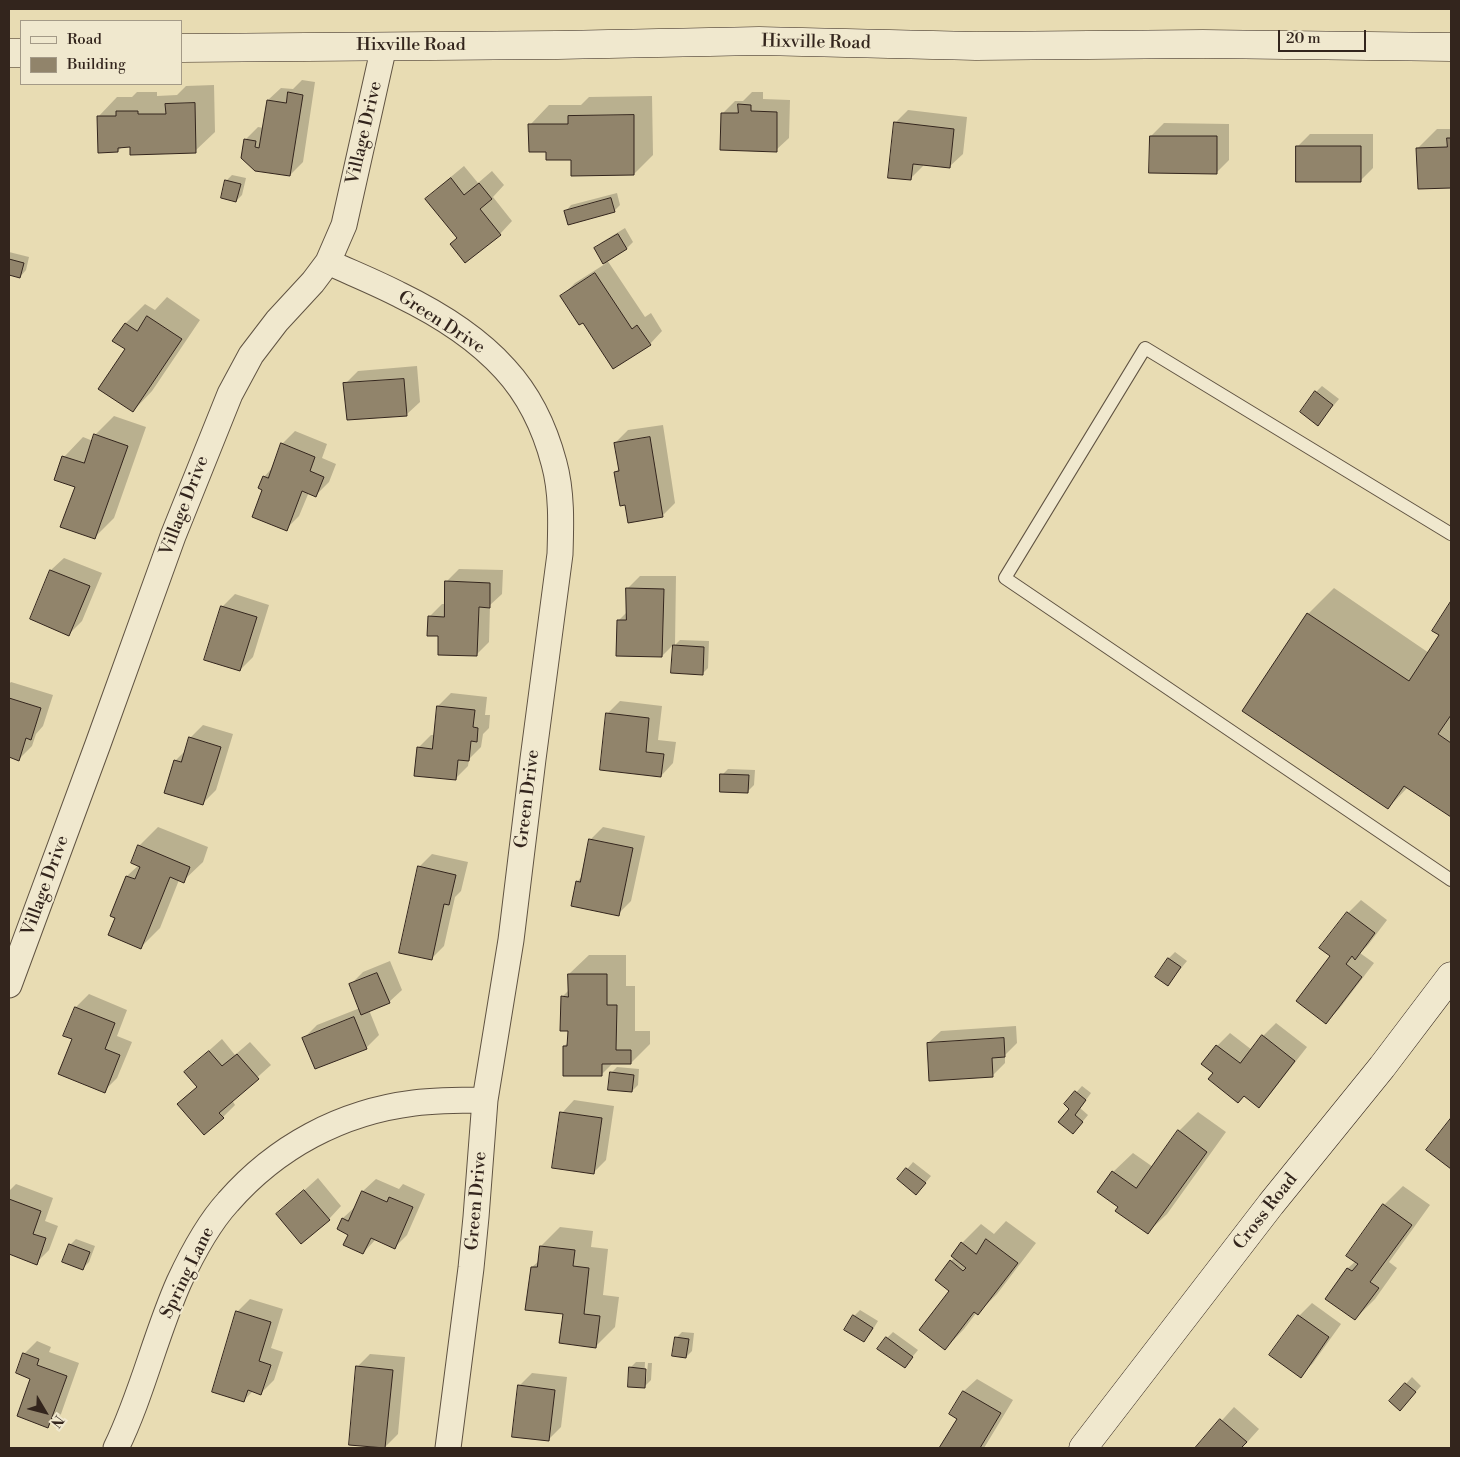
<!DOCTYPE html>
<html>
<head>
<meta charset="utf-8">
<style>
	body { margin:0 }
	#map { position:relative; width:1460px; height:1457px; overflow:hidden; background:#e8dcb3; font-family:"Libre Bodoni",serif }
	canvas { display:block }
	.frame { position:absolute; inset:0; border:10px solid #33251d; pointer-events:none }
	.legend { position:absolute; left:20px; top:20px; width:162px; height:65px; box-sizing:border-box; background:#f0e8ce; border:1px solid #a49a87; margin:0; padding:6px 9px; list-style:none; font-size:15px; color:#33251d }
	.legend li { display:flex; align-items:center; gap:10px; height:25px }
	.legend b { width:25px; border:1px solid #a49a87 }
	.north { position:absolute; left:20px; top:1387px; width:50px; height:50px; -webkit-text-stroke:4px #f0e8ce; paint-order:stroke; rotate:127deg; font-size:14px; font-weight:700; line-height:20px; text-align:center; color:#33251d }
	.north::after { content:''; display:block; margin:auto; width:18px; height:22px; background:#33251d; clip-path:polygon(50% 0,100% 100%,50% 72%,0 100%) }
	.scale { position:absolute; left:1278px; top:30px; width:88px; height:22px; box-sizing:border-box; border:2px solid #33251d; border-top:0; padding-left:6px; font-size:15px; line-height:18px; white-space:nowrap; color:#33251d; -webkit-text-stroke:4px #f0e8ce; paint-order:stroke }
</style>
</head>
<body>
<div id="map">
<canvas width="1460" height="1457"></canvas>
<div class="frame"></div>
<ul class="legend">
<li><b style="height:6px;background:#f0e8ce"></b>Road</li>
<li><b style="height:14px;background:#91846b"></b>Building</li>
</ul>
<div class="north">N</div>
<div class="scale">20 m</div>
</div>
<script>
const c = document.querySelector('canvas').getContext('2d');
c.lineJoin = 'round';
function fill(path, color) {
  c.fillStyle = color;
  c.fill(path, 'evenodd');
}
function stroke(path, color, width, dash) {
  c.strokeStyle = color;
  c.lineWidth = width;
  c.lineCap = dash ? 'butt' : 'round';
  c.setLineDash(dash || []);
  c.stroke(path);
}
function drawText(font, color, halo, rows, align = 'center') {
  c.font = font + ' "Libre Bodoni",serif';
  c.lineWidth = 4;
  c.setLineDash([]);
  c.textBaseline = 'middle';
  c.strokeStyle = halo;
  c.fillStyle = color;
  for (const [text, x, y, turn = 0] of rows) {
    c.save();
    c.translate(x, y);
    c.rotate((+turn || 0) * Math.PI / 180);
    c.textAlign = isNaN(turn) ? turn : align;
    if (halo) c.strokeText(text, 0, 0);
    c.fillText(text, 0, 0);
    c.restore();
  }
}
fill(new Path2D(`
	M302,80L315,82L303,162L290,175L245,140L258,127L264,128L268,100L281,88L293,89Z
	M214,85L215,132L195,151L131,146H123L118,151L98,117L117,97H132L137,92H157V96L177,95L186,86Z
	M752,92H763V99L790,100L789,138L776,150L722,114L735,101H743Z
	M652,96L653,155L634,174L547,151L530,125L549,105H581L589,97Z
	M908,110L967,117L963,154L950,166L923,164V166L910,179L895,123Z
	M1164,123L1229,124V160L1216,173L1151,136Z
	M1437,129H1451V186L1419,188L1417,149Z
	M1310,134H1373V168L1360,181L1297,147Z
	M464,166L478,183L492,171L504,185L493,197L512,221L500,234L427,199L440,186Z
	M232,175L246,178L242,195L236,201L226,181Z
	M617,193L620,205L614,211L565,212L571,205Z
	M625,228L633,242L627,248L607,260L645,317L651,313L662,331L650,344L583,321L562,296L575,283L605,264L596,248L602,242Z
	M9,252L29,257L26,270L20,277L9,274Z
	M167,297L200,320L152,391L133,411L126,349L114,341L126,323L145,304L155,310Z
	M417,366L420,402L407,414L348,419L345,384L358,371Z
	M1322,386L1339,399L1318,424L1316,392Z
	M114,416L146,427L114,518L94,538L76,486L64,457L83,437L93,441L95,435Z
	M663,425L675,503L662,516L626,503L615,472L620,468L615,443L628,430Z
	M295,431L327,444L322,458L336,464L329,482L316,495L309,492L299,516L286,529L264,489V477L273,467L282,444Z
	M64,558L102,573L82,621L69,634L31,618L51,570Z
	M459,569L503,570L502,594L490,605L489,642L476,655L429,617L442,604H446V582Z
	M640,576H676L675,645L680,640L709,641L708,668L702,674L673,672L674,644L662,656L618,621L627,612L628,588Z
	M1334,588L1429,653L1441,635L1433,630L1451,603V816L1408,787L1388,808L1308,614Z
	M235,594L269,605L253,657L240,670L222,607Z
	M11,682L53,695L43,726L36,734L32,746L19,759L9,756V684Z
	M451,693L487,697L485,715H490L489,728L483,734L481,747L469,759L468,766L455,779L418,748L431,735H435L438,706Z
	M620,701L662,706L658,740L676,742L673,763L661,776L608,713Z
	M203,725L233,734L216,790L203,803L175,761L186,750L190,738Z
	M728,769L755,770L754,785L748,791L722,775Z
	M158,827L208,847L203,862L183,881L179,880L160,928L141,947L117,917L112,915L127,876L139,865V846Z
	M603,827L645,836L631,901L618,914L577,882L582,876L590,840Z
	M432,854L468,862L461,891L455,897L444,946L431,959L419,867Z
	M1361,900L1387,920L1368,945L1360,953L1374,963L1339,1009L1326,1022L1332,956L1321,948L1348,913Z
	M1175,952L1187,961L1168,984L1157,976L1169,958Z
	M589,955H626V986H635V1031H650V1044L631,1063H613L601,1075L564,1046L569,1042V1029L562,997L569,990V974Z
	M390,961L402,990L389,1002L369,1010L379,1035L366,1048L304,1038L317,1025L360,1008L350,985L363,972Z
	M89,994L127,1010L117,1036L132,1042L117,1078L104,1091L73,1039L65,1035L76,1007Z
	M1276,1023L1307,1047L1271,1093L1259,1106L1203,1064L1217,1046L1230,1033L1252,1050L1263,1036Z
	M1016,1026L1017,1043L1005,1055V1063L992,1076L928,1043L941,1031Z
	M222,1039L235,1055L250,1042L271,1065L232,1100L235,1105L223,1117L179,1104L198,1086L185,1072Z
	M617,1067L639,1069L638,1085L632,1091L611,1073Z
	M1082,1086L1091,1093L1080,1108L1088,1115L1079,1126L1071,1109L1066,1104Z
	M574,1100L614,1106L606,1160L593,1173L562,1113Z
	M1198,1112L1226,1132L1167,1214L1147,1233L1120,1206L1113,1172L1133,1153L1153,1167L1179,1131Z
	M913,1162L931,1176L922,1187L899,1179Z
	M318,1178L341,1206L329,1219L278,1214Z
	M376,1179L399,1189L403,1184L425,1194L407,1235L394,1248L376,1239L363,1253L343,1218L356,1206L363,1191Z
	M16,1184L53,1198L45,1221L58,1226L49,1250L36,1263L9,1253V1191Z
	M1403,1186L1430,1205L1389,1262L1397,1268L1375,1299L1355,1319L1327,1298L1348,1268L1356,1261L1384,1205Z
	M1006,1221L1036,1243L997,1294L978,1313L977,1312L964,1329L945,1349L951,1290V1261L955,1257L962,1243L981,1224L994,1234Z
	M560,1227L593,1231L591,1247L608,1249L603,1295L619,1297L615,1327L596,1346L564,1313L532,1267L539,1261L541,1246Z
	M76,1239L95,1246L89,1262L83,1268L70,1245Z
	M250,1299L283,1309L271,1348L283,1352L274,1380L261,1393L253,1391L244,1400L237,1312Z
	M1312,1303L1341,1324L1313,1363L1301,1376L1299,1316Z
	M860,1310L878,1321L870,1334L864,1340L854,1316Z
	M682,1332L694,1333L692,1351L686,1357L676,1338Z
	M893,1332L918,1350L905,1366L887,1338Z
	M37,1341L51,1347L49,1352L79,1363L61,1414L48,1426L24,1354Z
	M370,1354L405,1357L398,1434L385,1447L357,1367Z
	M636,1362H645L644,1382H646L648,1363H652L651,1380L644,1387L630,1368Z
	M532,1373L567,1377L561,1427L548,1440L519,1386Z
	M1412,1377L1421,1386L1406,1403L1391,1401Z
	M977,1379L1013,1400L984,1448H940L958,1419L950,1414L964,1391Z
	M1234,1407L1259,1429L1242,1448H1197Z`), '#0003');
const building = new Path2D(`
	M288,92L303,95L290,176L255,171L241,158L244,139L256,141L255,147L259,148L267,100L286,103Z
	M195,103L196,153L130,155V147L118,148V152L98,153L97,116H116V111H138V114H166L165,104Z
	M738,104L751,105V111L777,112V152L720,150L721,113H738Z
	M634,115V175L571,176V160H546V152H529L528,124H568V116Z
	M894,122L954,129L950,168L913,164L911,180L888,178Z
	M1150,136H1217V174L1149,173Z
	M1447,138H1451V188L1418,189L1416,148L1447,147Z
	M1296,146H1361V182H1296Z
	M451,178L464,195L479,183L492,199L480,209L501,235L465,263L450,244L457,238L425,199Z
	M225,180L241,184L236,202L221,198Z
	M611,198L615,212L568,225L564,211Z
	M618,234L627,249L603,264L594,248Z
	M9,259L24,263L20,278L9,275Z
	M595,273L632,329L637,325L651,345L613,369L583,323L579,325L560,296Z
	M147,316L182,339L133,412L98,389L125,349L112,341L125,323L137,331Z
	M404,379L407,416L347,420L343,383Z
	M1315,391L1333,405L1318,426L1300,412Z
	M94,434L128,446L95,539L60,527L75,487L54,480L62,456L84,463Z
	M650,437L663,517L628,523L625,505L620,506L614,472L619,471L614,443Z
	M281,443L315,457L310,471L324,477L316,497L302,491L287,531L252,517L262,490L258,488L263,476L268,478Z
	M50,570L90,586L69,636L30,619Z
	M445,581L490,583V608L479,607L477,656L438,655V636H427L428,616L444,617Z
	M626,588L664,589L662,657L616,656L617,620H626Z
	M1451,601V715L1438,734L1451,743V817L1404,786L1388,809L1242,711L1307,613L1409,681L1439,635L1432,631Z
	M221,606L257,617L240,671L204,660Z
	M673,645L704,647L703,675L671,673Z
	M9,698L41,708L31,740L26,738L19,761L9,757Z
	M437,706L475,710L473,727L478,728L477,742L471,741L469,761L458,760L456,780L414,776L417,747L432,749Z
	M606,713L649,718L646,752L664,754L661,777L600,770Z
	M189,737L221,747L203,805L164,793L174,760L181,762Z
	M720,774L749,775L748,793L720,792Z
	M589,839L633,848L619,916L571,906L576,881L580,882Z
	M138,845L190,867L184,883L170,877L141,949L108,935L115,918L110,916L126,876L135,879L140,867L131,863Z
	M418,866L456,875L449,905L444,904L432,960L399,953Z
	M1347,912L1375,933L1355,960L1352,956L1346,964L1362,977L1326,1024L1296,1001L1330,956L1319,948Z
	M1168,958L1181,967L1168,986L1155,977Z
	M377,973L390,1003L361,1015L349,984Z
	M568,974H607V1005H617L616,1050H631V1064H602V1076H563V1046H567L568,1031H560L561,996L568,997Z
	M75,1007L115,1023L105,1049L120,1055L105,1093L58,1074L72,1039L63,1036Z
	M354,1017L367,1049L315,1069L302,1038Z
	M1262,1035L1295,1061L1259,1108L1244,1096L1238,1103L1208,1079L1213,1073L1201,1064L1216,1045L1240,1063Z
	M1004,1038L1005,1057L992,1058L993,1077L929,1081L927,1043Z
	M209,1051L222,1066L237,1054L259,1079L219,1113L224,1118L204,1135L177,1104L197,1087L184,1072Z
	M610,1072L634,1075L632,1092L608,1090Z
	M1075,1091L1086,1100L1075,1115L1083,1122L1073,1134L1058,1122L1069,1109L1064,1104Z
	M560,1112L602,1118L594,1174L552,1168Z
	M1451,1118V1169L1426,1150Z
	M1178,1130L1207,1152L1148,1234L1115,1211L1118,1207L1097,1192L1112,1171L1136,1188Z
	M906,1168L926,1183L916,1195L897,1179Z
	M304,1190L330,1220L301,1244L276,1214Z
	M362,1191L387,1202L389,1197L413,1207L395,1249L371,1238L363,1254L343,1245L348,1235L337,1229L342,1218L348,1221Z
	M9,1199L41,1211L33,1234L46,1238L37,1265L9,1254Z
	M1383,1204L1412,1225L1370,1282L1379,1288L1355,1320L1325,1299L1347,1268L1352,1271L1358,1264L1346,1256Z
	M986,1239L1018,1263L978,1315L974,1312L945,1350L919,1330L949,1291L935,1280L950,1260L963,1271L966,1268L951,1256L961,1242L976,1254Z
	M69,1244L90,1252L83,1270L62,1262Z
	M540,1246L575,1250L573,1266L589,1268L584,1314L600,1316L596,1348L559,1343L563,1314L525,1310L531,1267H537Z
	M236,1311L271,1322L259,1361L271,1365L261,1395L248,1390L244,1402L212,1392Z
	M853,1315L873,1328L864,1342L844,1330Z
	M1298,1315L1329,1337L1301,1378L1269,1355Z
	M675,1337L689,1339L686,1358L672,1356Z
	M886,1337L913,1357L905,1368L877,1349Z
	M23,1353L39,1359L37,1365L67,1376L48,1428L17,1416L30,1379L16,1373Z
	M356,1366L393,1370L385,1448L349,1445Z
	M629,1367L646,1369L645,1388L628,1387Z
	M1405,1383L1416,1392L1400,1411L1389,1401Z
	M518,1385L555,1390L549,1441L512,1437Z
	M963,1391L1001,1413L980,1448H939L957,1419L949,1414Z
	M1220,1419L1247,1442L1241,1448H1195Z`);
fill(building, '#91846b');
stroke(building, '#33251d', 1);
const lane = new Path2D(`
	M1451,534L1145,348L1005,578L1451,880`);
const street = new Path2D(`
	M328,262C352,273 377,283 400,295C437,313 478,339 505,369C529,395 545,429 554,463C562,492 561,524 560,554L533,759L511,940L485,1100L476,1217L471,1268L448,1448
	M9,985L98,744L173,536L230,394L251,355L277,321L313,282L328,262L344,225L384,46
	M116,1448C142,1395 155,1336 179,1282C192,1254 207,1225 228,1202C276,1147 341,1112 414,1103C437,1100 461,1100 485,1100`);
const secondary = new Path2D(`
	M181,48L558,45L759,41L976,46L1203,44L1451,47
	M9,53H21
	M1083,1448L1271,1204L1382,1067L1451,976`);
stroke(lane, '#605342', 14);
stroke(street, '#605342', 27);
stroke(secondary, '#33251d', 29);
stroke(lane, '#f0e8ce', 12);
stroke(street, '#f0e8ce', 25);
stroke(secondary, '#f0e8ce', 28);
drawText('18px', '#33251d', '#f0e8ce', [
	["Hixville Road",816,43,1],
	["Hixville Road",411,46],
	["Village Drive",365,133,-77],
	["Green Drive",441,323,33],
	["Village Drive",185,506,-69],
	["Green Drive",528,799,-83],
	["Village Drive",46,886,-70],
	["Green Drive",477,1201,-85],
	["Cross Road",1266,1212,-52],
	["Spring Lane",188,1273,-64]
]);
</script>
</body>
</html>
